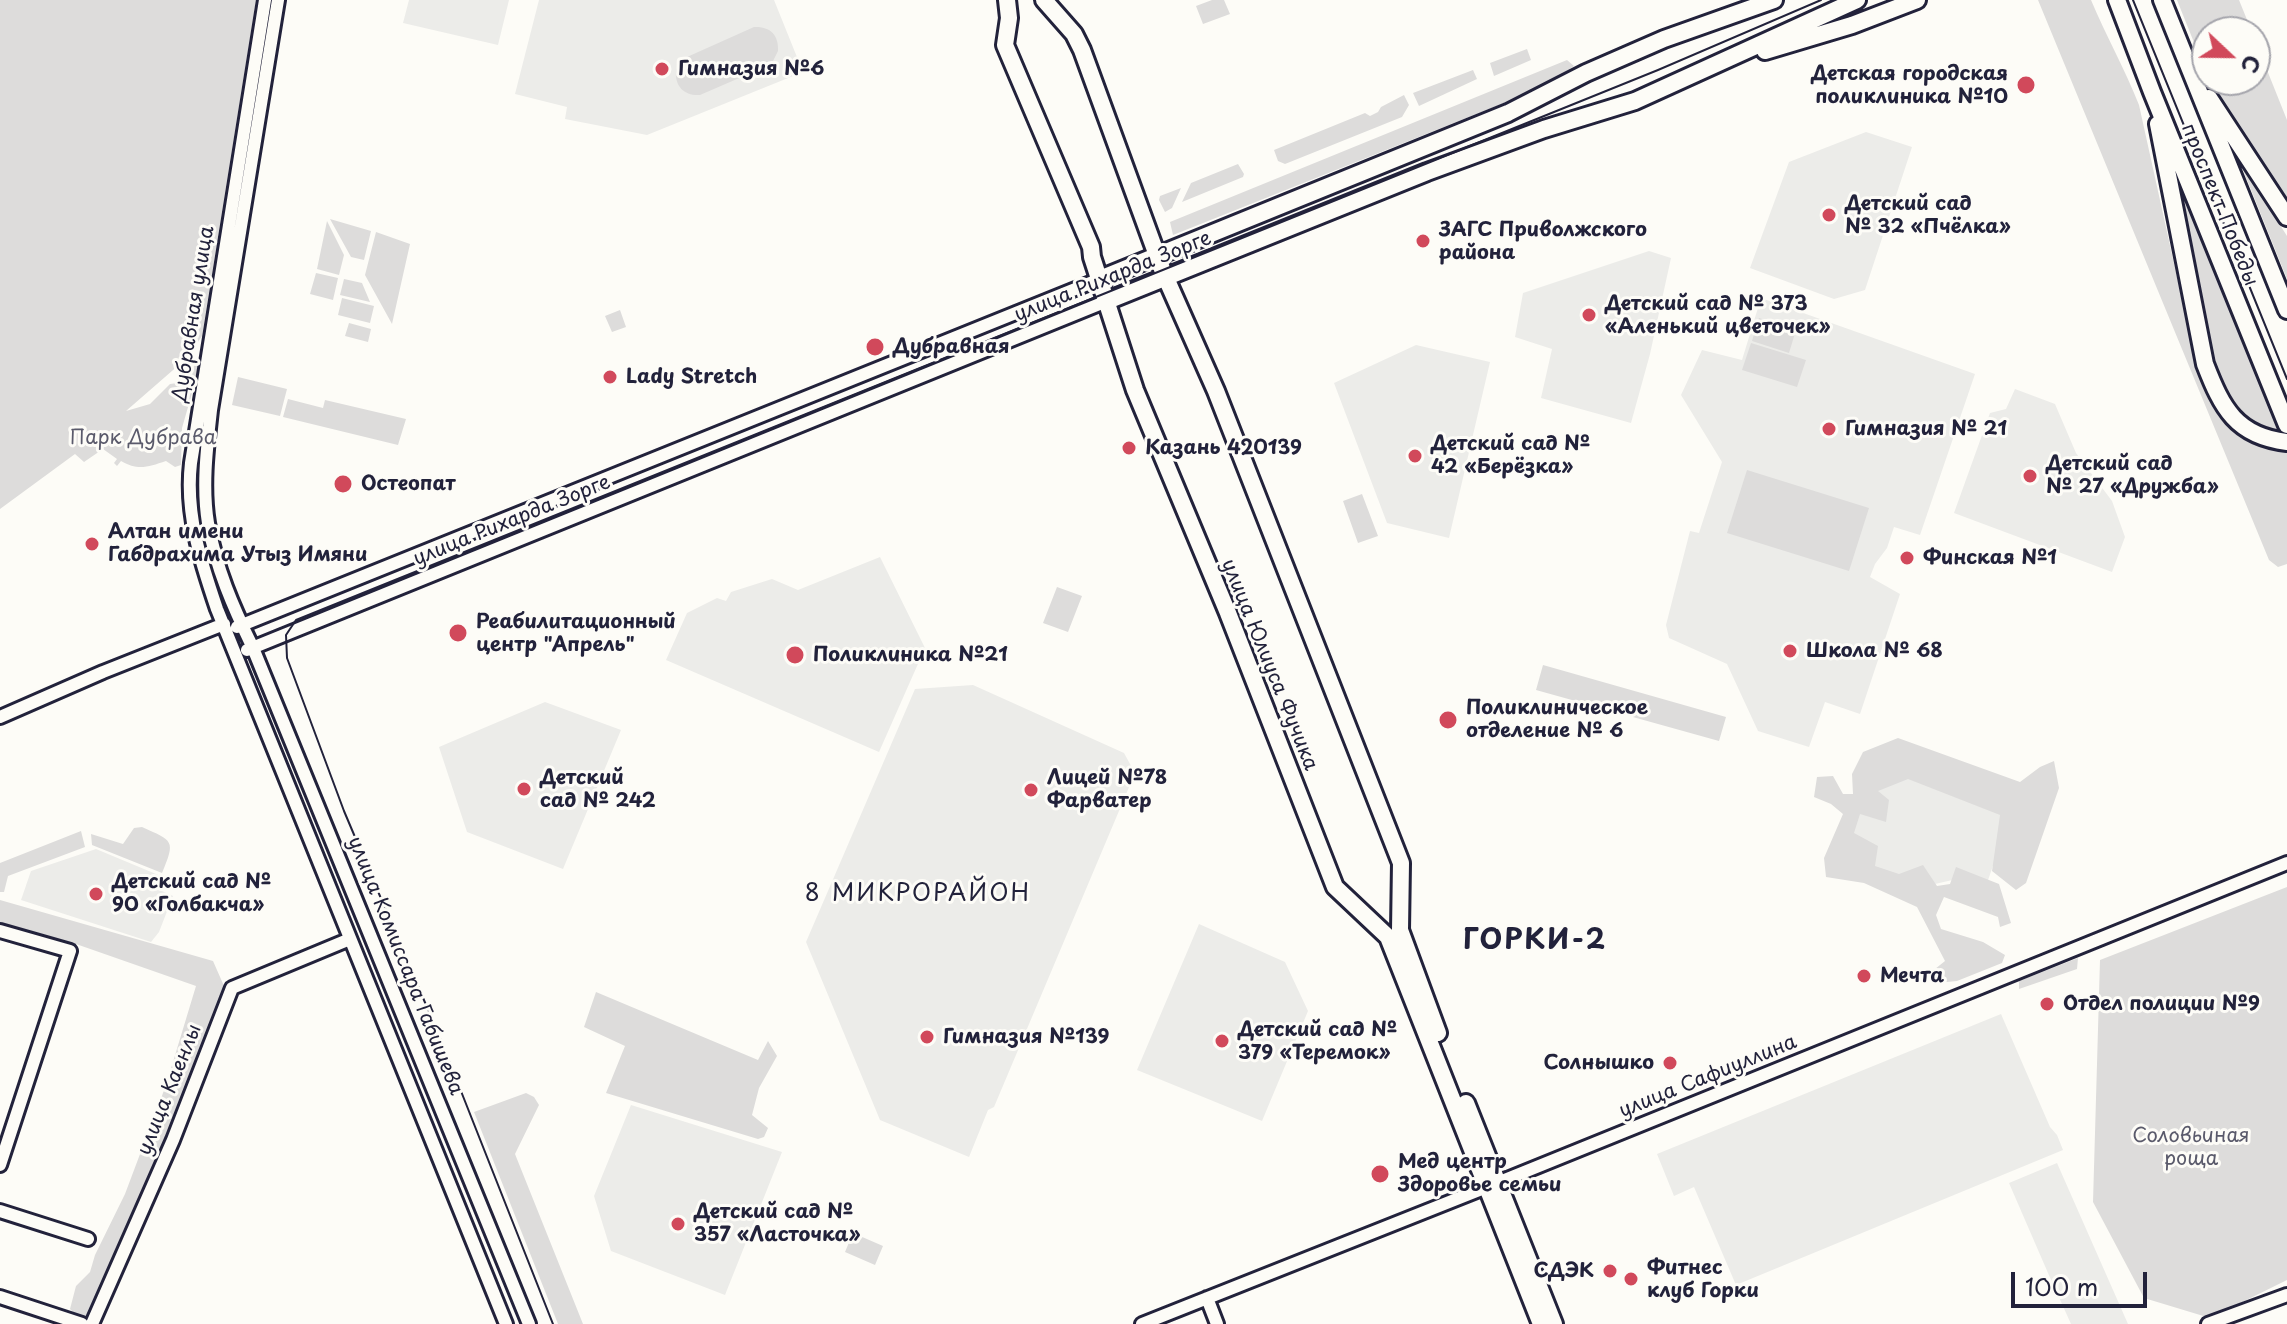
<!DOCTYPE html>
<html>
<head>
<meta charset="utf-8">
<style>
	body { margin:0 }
	#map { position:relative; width:2287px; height:1324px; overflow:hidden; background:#fdfcf7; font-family:"Playpen Sans",sans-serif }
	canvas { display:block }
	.north { position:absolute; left:2191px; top:16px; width:80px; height:80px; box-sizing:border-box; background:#fdfcf7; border:2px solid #a5a5ac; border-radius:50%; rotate:112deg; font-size:22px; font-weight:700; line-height:32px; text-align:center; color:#22223b }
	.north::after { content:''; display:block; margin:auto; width:28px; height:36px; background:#d1495b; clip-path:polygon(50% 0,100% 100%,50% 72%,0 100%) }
	.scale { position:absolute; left:2011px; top:1272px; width:136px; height:36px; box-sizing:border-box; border:4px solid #22223b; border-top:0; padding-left:10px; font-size:24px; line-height:28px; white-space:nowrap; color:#22223b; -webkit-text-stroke:6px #fdfcf7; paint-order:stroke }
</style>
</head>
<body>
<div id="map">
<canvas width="2287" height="1324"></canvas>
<div class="north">С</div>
<div class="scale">100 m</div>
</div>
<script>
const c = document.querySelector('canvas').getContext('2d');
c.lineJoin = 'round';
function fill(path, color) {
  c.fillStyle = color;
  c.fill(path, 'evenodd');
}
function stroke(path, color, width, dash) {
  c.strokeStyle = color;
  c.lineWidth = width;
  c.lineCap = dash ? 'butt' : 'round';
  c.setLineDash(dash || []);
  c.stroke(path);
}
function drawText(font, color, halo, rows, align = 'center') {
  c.font = font + ' "Playpen Sans",sans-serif';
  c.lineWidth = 6;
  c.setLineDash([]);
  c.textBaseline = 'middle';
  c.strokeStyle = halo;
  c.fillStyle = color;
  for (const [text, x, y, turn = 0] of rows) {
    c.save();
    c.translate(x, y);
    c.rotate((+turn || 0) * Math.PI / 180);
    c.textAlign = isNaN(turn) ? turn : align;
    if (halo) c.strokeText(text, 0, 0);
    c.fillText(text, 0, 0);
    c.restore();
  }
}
fill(new Path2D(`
	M409,0H509L498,45L403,23Z
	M539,0H774L803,72L647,135L565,119L567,107L515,94Z
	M1866,132L1912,147L1865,290L1834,299L1750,268L1789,162Z
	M1649,251L1671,258L1650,354L1631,423L1541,398L1552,349L1515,337L1523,293Z
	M1761,298L1975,374L1920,535L1894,527L1887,548L1875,564L1870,577L1900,594L1860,714L1825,702L1809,747L1758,731L1727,664L1669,638L1666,625L1690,531L1699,533L1722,462L1681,395L1702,350L1742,360Z
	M1416,345L1490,362L1449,538L1387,523L1334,383Z
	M2015,389L2055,404L2076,453L2112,501L2125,537L2112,572L1954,513L1990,413L2006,409Z
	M880,557L925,648L879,752L666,660L687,613L717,598L726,601L731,592L772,579L798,590Z
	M973,685L1124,753L1135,773L994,1107L988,1110L969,1157L880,1120L806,942L915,689Z
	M545,702L621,730L563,869L467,832L439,747Z
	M1879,757L2014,804L1985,889L1957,879L1926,886L1832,866Z
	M96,849L168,879L162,891L173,896L159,932L151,942L21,900L31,871Z
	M1199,924L1285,962L1308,1011L1262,1121L1137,1070Z
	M2001,1014L2050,1127L2057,1135L2063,1150L1736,1285L1694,1187L1674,1196L1657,1154Z
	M631,1105L782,1152L725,1295L611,1251L594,1196Z
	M2057,1163L2128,1324H2071L2048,1273L2009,1183Z`), '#ecece9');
fill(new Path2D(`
	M0,0H256L202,336L188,357L126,411L150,404L170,384L184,382L197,361L201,362L182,428L181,465L175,467L166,461C148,467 138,471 121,461L117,466L114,463L117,459L103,449L84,462L75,454L0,509Z
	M1212,0H1224L1230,14L1203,24L1196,6Z
	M2038,0H2091C2106,36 2125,69 2139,105L2188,327L2206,322L2174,172L2287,452V564L2278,567L2269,560Z
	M2177,0H2239L2252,32H2207V75Z
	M754,27C770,26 779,35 778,51L773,61L767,66L700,95C685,96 675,87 676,72L678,64L687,57Z
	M2255,40L2287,120V200L2210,80H2255Z
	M1527,49L1531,60L1494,76L1490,63Z
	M1567,60L1574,66L1550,82L1509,101L1173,235L1170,222Z
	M1473,70L1477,79L1419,106L1413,93Z
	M1404,95L1409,105L1402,117L1285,164L1278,161L1274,150L1365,113L1370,116L1378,112L1381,107Z
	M2239,160L2287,236V279Z
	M1238,164L1244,174L1243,177L1182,202L1191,183Z
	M1181,188L1172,208L1165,212L1159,200L1160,196Z
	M330,219L371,231L364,260L351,257Z
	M327,221L344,255L339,275L317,269Z
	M376,232L410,244L392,324L365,275Z
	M316,273L338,278L333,300L310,294Z
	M344,279L362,283L370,302L340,295Z
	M342,298L374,306L370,323L338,315Z
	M620,310L626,327L612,332L605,316Z
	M1759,318L1796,330L1789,353L1752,341Z
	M349,323L371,329L368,342L345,336Z
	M1751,343L1806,360L1797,387L1742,370Z
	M238,377L287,389L280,416L232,405Z
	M288,399L323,408L325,400L406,419L398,445L283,417Z
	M1747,470L1869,508L1849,571L1727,533Z
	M1362,494L1378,536L1358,543L1343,501Z
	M1057,587L1082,596L1068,632L1043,623Z
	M1543,665L1726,717L1719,741L1536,690Z
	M1898,738L2020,782L2040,767L2054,761L2059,788L2026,883L2016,890L1992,871L2000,815L1908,779L1878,791L1889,800L1886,822L1860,814L1854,833L1878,846L1875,866L1899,874L1923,865L1937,886L1950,884L1956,867L1999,884L2011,923L2000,927L1998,917L1944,897L1936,915L1941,929L1983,942L2005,955L2002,963L1957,981L1937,983L1930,973L1945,961L1917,907L1864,883L1826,877L1824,858L1843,814L1831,804L1814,797L1817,777L1833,776L1843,794H1853L1852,774L1863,752Z
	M142,827C173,841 176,840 162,873L92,845L91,834L123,844L134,828Z
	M81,831L85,847L8,876L4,892H0V863Z
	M2287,887V1280L2210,1318L2144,1298L2093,1202L2100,960Z
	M0,900L213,961L224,986C186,1097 142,1207 94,1314L80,1319L70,1309L76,1286L90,1272L95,1255L125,1194L166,1085L196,986L76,944L0,923Z
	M2078,958L2077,969L2019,989V981Z
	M596,992L758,1060L768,1041L777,1056L759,1088L752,1115L768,1128L764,1137L758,1139L606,1093L625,1046L584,1027Z
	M526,1093L534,1097L539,1105L515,1154L583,1324H558L474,1112Z
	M853,1233L883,1246L875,1265L845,1252Z`), '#dddcdb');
const minor = new Path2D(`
	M265,0L191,463C185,514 201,562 217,609L506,1324
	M278,0L211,410C207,447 202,486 208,523C216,568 233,607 253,648L529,1324
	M237,627L1100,279
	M247,650L1107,301
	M0,717L103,672L224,624
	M0,931L70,951L0,1165
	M0,1211L88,1239
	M0,1297L82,1324
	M1207,1298L1217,1324
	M92,1324L173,1140L232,988L350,939
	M1142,1324L1497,1183L2287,863
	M2208,1324L2287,1295`);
const major = new Path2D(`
	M1007,0L1009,18L1005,45L1091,247L1092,257L1135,390L1228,613L1335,887L1388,937L1541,1324
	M1044,0L1074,34L1082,50L1162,269L1216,391L1401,863L1400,930L1438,1033
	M2117,0L2152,92L2287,425
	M2162,0L2287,310
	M1765,51L1852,25L1917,0
	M2209,98L2287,217
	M2158,124L2205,364C2222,408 2236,436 2287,442
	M1100,279L1508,113L1586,73L1664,39L1774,0
	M1107,301L1427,172L1544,129L1635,101L1857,0
	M1466,1103L1554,1324`);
stroke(minor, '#22223b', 18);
stroke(major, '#22223b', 22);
stroke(minor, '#fdfcf7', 12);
stroke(major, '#fdfcf7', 16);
stroke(new Path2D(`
	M2133,0L2287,379
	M553,1324L440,1038L344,811L287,658L286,635L296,620L1658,70L1821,0`), '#22223b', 2);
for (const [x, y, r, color] of [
	[662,69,8,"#d1495b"],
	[2026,85,10,"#d1495b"],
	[1829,215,8,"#d1495b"],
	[1423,241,8,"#d1495b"],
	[1589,315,8,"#d1495b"],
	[875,347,10,"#d1495b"],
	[610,377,8,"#d1495b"],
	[1829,429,8,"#d1495b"],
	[1129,448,8,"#d1495b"],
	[1415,456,8,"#d1495b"],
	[2030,476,8,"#d1495b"],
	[343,484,10,"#d1495b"],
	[92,544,8,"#d1495b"],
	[1907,558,8,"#d1495b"],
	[458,633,10,"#d1495b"],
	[1790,651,8,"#d1495b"],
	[795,655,10,"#d1495b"],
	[1448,720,10,"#d1495b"],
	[524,789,8,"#d1495b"],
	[1031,790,8,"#d1495b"],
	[96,894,8,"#d1495b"],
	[1864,976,8,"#d1495b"],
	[2047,1004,8,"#d1495b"],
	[927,1037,8,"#d1495b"],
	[1222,1041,8,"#d1495b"],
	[1670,1063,8,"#d1495b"],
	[1380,1174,10,"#d1495b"],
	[678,1224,8,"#d1495b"],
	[1610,1271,8,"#d1495b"],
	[1631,1279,8,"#d1495b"]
]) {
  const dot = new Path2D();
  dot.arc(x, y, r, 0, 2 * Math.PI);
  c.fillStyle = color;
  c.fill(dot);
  stroke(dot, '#fdfcf7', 3);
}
drawText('bold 20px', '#22223b', '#fdfcf7', [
	["Гимназия №6",678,69],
	["Детская городская",2008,74,"right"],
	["поликлиника №10",2008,97,"right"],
	["Детский сад",1845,204],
	["№ 32 «Пчёлка»",1845,227],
	["ЗАГС Приволжского",1439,230],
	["района",1439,253],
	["Детский сад № 373",1605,304],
	["«Аленький цветочек»",1605,327],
	["Дубравная",893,347],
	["Lady Stretch",626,377],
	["Гимназия № 21",1845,429],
	["Детский сад №",1431,444],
	["42 «Берёзка»",1431,467],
	["Казань 420139",1145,448],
	["Детский сад",2046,464],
	["№ 27 «Дружба»",2046,487],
	["Остеопат",361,484],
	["Алтан имени",108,532],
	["Габдрахима Утыз Имяни",108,555],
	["Финская №1",1923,558],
	["Реабилитационный",476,622],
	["центр \"Апрель\"",476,645],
	["Школа № 68",1806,651],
	["Поликлиника №21",813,655],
	["Поликлиническое",1466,708],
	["отделение № 6",1466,731],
	["Детский",540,778],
	["сад № 242",540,801],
	["Лицей №78",1047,778],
	["Фарватер",1047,801],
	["Детский сад №",112,882],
	["90 «Голбакча»",112,905],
	["Мечта",1880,976],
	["Отдел полиции №9",2063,1004],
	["Детский сад №",1238,1030],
	["379 «Теремок»",1238,1053],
	["Гимназия №139",943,1037],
	["Солнышко",1654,1063,"right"],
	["Мед центр",1398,1162],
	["Здоровье семьи",1398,1185],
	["Детский сад №",694,1212],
	["357 «Ласточка»",694,1235],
	["Фитнес",1647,1268],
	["клуб Горки",1647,1291],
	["СДЭК",1594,1271,"right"]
], 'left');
drawText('20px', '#22223b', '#fdfcf7', [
	["проспект Победы",2219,205,68],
	["улица Рихарда Зорге",1113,277,-22],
	["Дубравная улица",194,314,-81],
	["улица Рихарда Зорге",512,521,-22],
	["улица Юлиуса Фучика",1269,665,68],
	["улица Комиссара Габишева",405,966,68],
	["улица Сафиуллина",1708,1077,-22],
	["улица Каенлы",170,1090,-68]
]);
drawText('20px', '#5a5a6b', '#fdfcf7', [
	["Парк Дубрава",143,438],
	["Соловьиная",2191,1136],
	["роща",2191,1159]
]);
c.letterSpacing = '2px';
drawText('24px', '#22223b', '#fdfcf7', [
	["8 МИКРОРАЙОН",918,894]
]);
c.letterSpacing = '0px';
c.letterSpacing = '2px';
drawText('bold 28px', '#22223b', '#fdfcf7', [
	["ГОРКИ-2",1535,941]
]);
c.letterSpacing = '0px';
</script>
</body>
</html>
